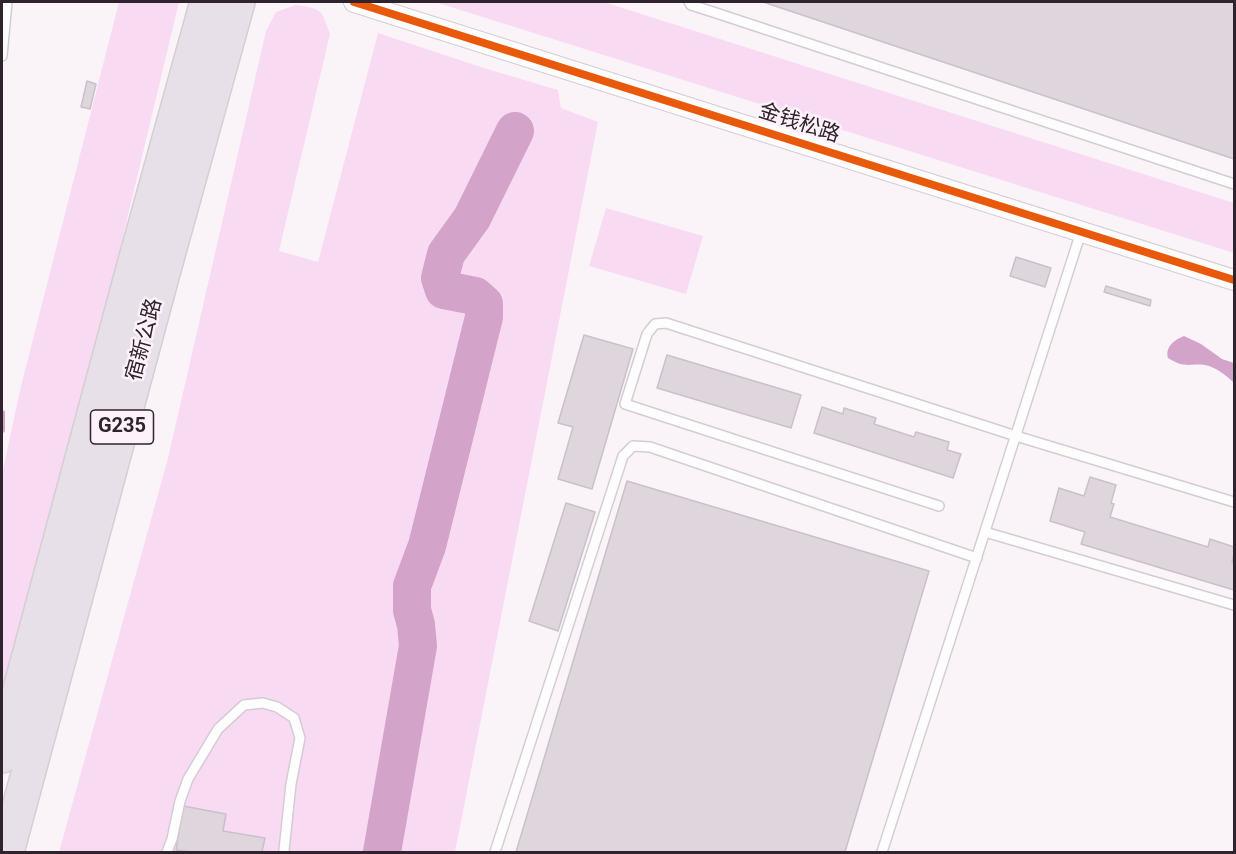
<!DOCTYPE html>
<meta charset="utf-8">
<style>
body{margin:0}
#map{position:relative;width:1236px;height:854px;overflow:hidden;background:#faf4f9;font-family:Roboto,sans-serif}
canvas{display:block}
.frame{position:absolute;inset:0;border:3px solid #2f242d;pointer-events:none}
</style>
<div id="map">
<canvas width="1236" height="854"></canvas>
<div class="frame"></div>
</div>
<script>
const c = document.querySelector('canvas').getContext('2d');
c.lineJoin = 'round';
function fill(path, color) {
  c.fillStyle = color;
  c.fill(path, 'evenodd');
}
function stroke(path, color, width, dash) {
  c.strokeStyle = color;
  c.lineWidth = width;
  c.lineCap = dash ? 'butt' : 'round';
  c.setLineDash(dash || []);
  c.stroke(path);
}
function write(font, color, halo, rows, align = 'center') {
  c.font = font + ' Roboto,"Noto Sans SC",sans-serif';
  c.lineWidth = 5;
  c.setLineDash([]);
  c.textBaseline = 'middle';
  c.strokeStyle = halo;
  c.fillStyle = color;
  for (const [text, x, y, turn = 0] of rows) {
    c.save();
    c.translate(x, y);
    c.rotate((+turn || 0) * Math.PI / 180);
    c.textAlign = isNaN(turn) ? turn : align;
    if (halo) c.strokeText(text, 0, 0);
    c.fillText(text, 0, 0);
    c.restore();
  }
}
fill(new Path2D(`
 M119,2H179L78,425L2,708V474L21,386Z
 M435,2H604L1234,203V253Z
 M296,5C323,9 321,9 330,34L279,251L318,262L378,33L484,68L558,90L561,108L598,122L455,852H59L168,458L266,31L276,12Z
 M606,208L703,236L686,294L589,266Z`), '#f9daf3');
fill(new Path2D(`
 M1184,336L1201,344L1222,359L1234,363V383C1227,376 1216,367 1205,365C1188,363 1186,369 1168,358C1165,347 1174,340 1184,336Z`), '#d3a3c9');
stroke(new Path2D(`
 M2,413V430`), '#d3a3c9', 6);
stroke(new Path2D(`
 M382,852L418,646L416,625L412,610V586L427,546L484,317V304L475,296L444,290L440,278L446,254L472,218L515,131`), '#d3a3c9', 38);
const building = new Path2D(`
 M763,2H1234V159Z
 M87,81L96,84L90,109L81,107Z
 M1016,257L1051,268L1045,287L1010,276Z
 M1106,286L1151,300L1150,306L1104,292Z
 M584,335L633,349L592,489L558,479L573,427L558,423Z
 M667,355L801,395L791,428L657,388Z
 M822,407L843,414L844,408L876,418L874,424L914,437L916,432L949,442L947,450L961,454L953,478L814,433Z
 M1090,477L1116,485L1111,503L1114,504L1110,517L1208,547L1210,539L1234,547V554L1232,562L1234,563V590L1081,544L1085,532L1050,521L1059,488L1084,496Z
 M627,481L929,571L845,852H516Z
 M566,503L595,512L558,631L529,621Z
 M183,806L226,814L223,831L265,838L262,852H193L176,850Z`);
fill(building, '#dfd6dd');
stroke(building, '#cac1c8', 1.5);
const service = new Path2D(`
 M689,2L691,5L713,12L1234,184
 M2,56L7,2
 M939,506L625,404L647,334L655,324L666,323L1016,436L1234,502
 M985,532L1234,605
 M167,852L172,839L180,801L188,779L218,729L244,705L263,703L277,707L294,718L300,738L291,784L284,850
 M495,852L623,456L633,446L650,447L977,558
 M882,852L1081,232`);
const minor = new Path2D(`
 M354,2L1234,280`);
const trunk = new Path2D(`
 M2,756L134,265L207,2
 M7,852L163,273L238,2`);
stroke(service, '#d5ccd3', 12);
stroke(minor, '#d5ccd3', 22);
stroke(trunk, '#d4cfd3', 36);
stroke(service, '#fefdfe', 9);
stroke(minor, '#fefdfe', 20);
stroke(trunk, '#e8e0e8', 33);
stroke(new Path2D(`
 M354,2L1234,280`), '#e8590c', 8);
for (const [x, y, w] of [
 [122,427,63]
]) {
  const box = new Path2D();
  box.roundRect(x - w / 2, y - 17, w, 34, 4.5);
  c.fillStyle = '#fdf1fa';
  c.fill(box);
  stroke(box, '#2f242d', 1.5);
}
write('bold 20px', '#2f242d', null, [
 ["G235",122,427]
]);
write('21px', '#2f242d', '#fdf1fa', [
 ["金钱松路",799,124,18],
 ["宿新公路",145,340,-75]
]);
</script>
